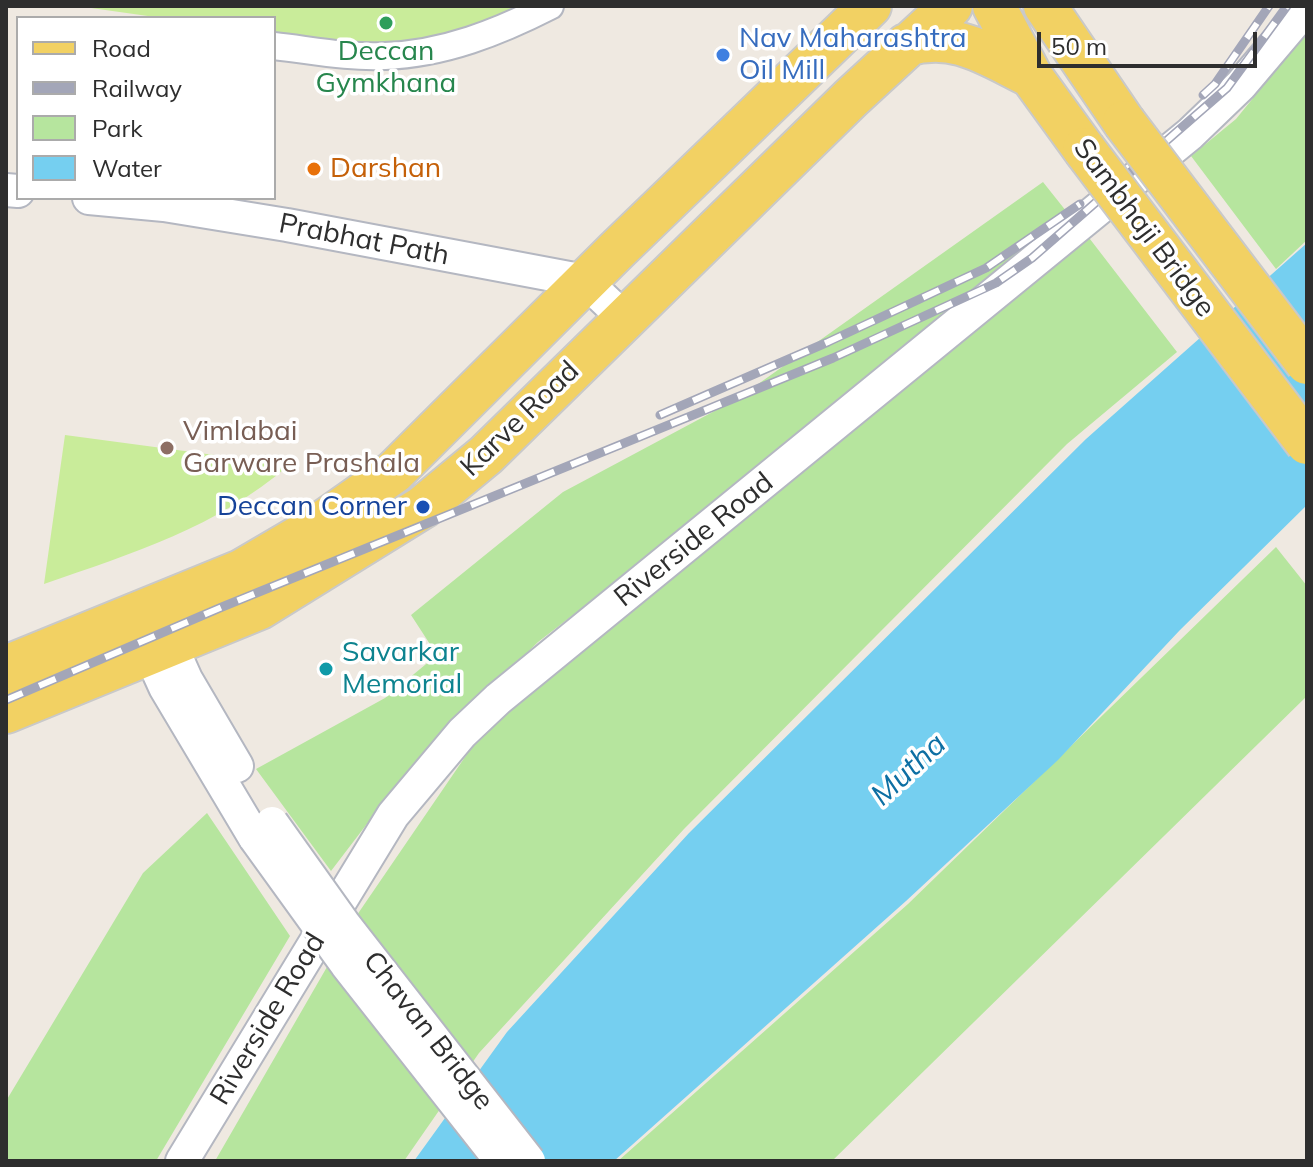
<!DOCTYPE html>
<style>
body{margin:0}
#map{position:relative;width:1313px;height:1167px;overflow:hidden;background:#efe9e1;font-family:Mulish,sans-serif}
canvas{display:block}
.frame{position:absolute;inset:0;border:8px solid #2e2e2e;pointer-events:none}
.legend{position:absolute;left:16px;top:16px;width:260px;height:184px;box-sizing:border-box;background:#fff;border:2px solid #ababab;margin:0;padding:10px 14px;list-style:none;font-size:24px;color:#2e2e2e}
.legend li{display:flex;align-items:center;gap:16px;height:40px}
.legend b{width:40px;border:2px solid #ababab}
.scale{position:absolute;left:1037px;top:32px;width:220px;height:36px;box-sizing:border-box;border:4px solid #2e2e2e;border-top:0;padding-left:10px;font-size:24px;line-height:28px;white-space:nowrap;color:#2e2e2e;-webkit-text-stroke:6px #fff;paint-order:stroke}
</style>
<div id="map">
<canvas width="1313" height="1167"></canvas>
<div class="frame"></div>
<ul class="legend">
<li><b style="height:10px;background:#f2d163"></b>Road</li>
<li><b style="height:10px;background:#a3a6b8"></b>Railway</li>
<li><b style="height:22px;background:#b6e59e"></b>Park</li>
<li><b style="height:22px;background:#75cff0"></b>Water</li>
</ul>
<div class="scale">50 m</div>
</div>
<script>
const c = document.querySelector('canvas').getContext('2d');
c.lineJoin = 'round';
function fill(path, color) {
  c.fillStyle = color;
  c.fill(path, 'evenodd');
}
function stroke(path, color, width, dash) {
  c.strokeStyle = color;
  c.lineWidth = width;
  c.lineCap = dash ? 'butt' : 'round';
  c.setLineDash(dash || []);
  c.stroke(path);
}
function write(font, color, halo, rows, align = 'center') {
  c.font = font + ' Mulish,sans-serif';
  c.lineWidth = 7;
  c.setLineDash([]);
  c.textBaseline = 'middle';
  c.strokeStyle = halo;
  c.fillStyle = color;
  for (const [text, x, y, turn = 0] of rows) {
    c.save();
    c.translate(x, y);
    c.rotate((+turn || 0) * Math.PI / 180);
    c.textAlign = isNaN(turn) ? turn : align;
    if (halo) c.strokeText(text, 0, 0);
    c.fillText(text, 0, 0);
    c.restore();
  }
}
fill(new Path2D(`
 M1307,32V240L1276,269L1191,156L1236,119Z
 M1043,182L1078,226L538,642L405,774L331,871L256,769L385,698L437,655L411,615L563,492L737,399Z
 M1083,230L1177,352L1067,444L684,829L479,1053L404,1161H215L357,915L478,738L734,518Z
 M1276,547L1307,586V696L832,1161H618L908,904Z
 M207,813L290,936L156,1161H6V1101L143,873Z`), '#b6e59e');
fill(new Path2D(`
 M77,6H536L518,15L385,49L274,34V18H162Z
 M65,435L289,465C216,528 133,553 44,584Z`), '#c9ec9a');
fill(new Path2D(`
 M1307,243V505L1180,630L1058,760L906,901L614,1161H414L507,1032L689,833L1086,439Z`), '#75cff0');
const minor = new Path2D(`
 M274,46C310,50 349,58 385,56C444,54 499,32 550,6`);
const tertiary = new Path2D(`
 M6,190L18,191
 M89,198L164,205L287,225L585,281L624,318
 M161,623L186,679L237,766
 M140,632L165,687L255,838
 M182,1161L393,815L462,733L498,699L1190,134L1241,85L1307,7`);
const primary = new Path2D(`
 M994,6L1031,76L1084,149
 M1045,6L1124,122
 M906,45C956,31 986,54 1031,76
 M6,667L241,571L316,527L394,472L616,251L870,6
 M6,712L260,608L423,507L486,455L851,98L951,6`);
stroke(minor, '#b4b7c1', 30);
stroke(tertiary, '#b4b7c1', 36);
stroke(primary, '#c9c9c9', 46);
stroke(minor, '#fff', 26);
stroke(tertiary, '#fff', 32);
stroke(primary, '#f2d163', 42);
const rail = new Path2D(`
 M1203,95L1215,84L1269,6
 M660,415L828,342L986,268L1080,204
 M6,700L222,607L833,358L996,283L1032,258L1227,88L1287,6`);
stroke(rail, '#a3a6b8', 9);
stroke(rail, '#fff', 6, [18]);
const tertiaryBridge = new Path2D(`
 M272,823L344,924L529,1161
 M255,838L346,964L501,1161`);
const primaryBridge = new Path2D(`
 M1124,122L1307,363
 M1084,149L1307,443`);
stroke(tertiaryBridge, '#b4b7c1', 36, []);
stroke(primaryBridge, '#c9c9c9', 46, []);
stroke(tertiaryBridge, '#fff', 32);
stroke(primaryBridge, '#f2d163', 42);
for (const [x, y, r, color] of [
 [386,23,8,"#2e9e5b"],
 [723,55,8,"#3f7fe0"],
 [314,169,8,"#e8710a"],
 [167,448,8,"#8d6e63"],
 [423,507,8,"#1a4fb4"],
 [326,669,8,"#0f9aa8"]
]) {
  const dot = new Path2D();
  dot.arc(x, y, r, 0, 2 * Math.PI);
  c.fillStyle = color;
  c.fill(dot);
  stroke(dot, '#fff', 3);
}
write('28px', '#366cbe', '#fff', [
 ["Nav Maharashtra",739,39],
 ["Oil Mill",739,71]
], 'left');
write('28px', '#27864d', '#fff', [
 ["Deccan",386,52],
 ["Gymkhana",386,84]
]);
write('28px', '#c56008', '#fff', [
 ["Darshan",330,169]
], 'left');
write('28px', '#2e2e2e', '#fff', [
 ["Sambhaji Bridge",1144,228,53],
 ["Prabhat Path",364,240,11],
 ["Karve Road",520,419,-44],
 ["Riverside Road",694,540,-39],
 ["Riverside Road",268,1019,-59],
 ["Chavan Bridge",428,1031,52]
]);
write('28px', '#785e54', '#fff', [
 ["Vimlabai",183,432],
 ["Garware Prashala",183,464]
], 'left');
write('28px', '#164399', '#fff', [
 ["Deccan Corner",407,507]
], 'right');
write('28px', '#0d838f', '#fff', [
 ["Savarkar",342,653],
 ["Memorial",342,685]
], 'left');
write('italic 30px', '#0d6fa3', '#fff', [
 ["Mutha",909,770,-43]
]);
</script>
